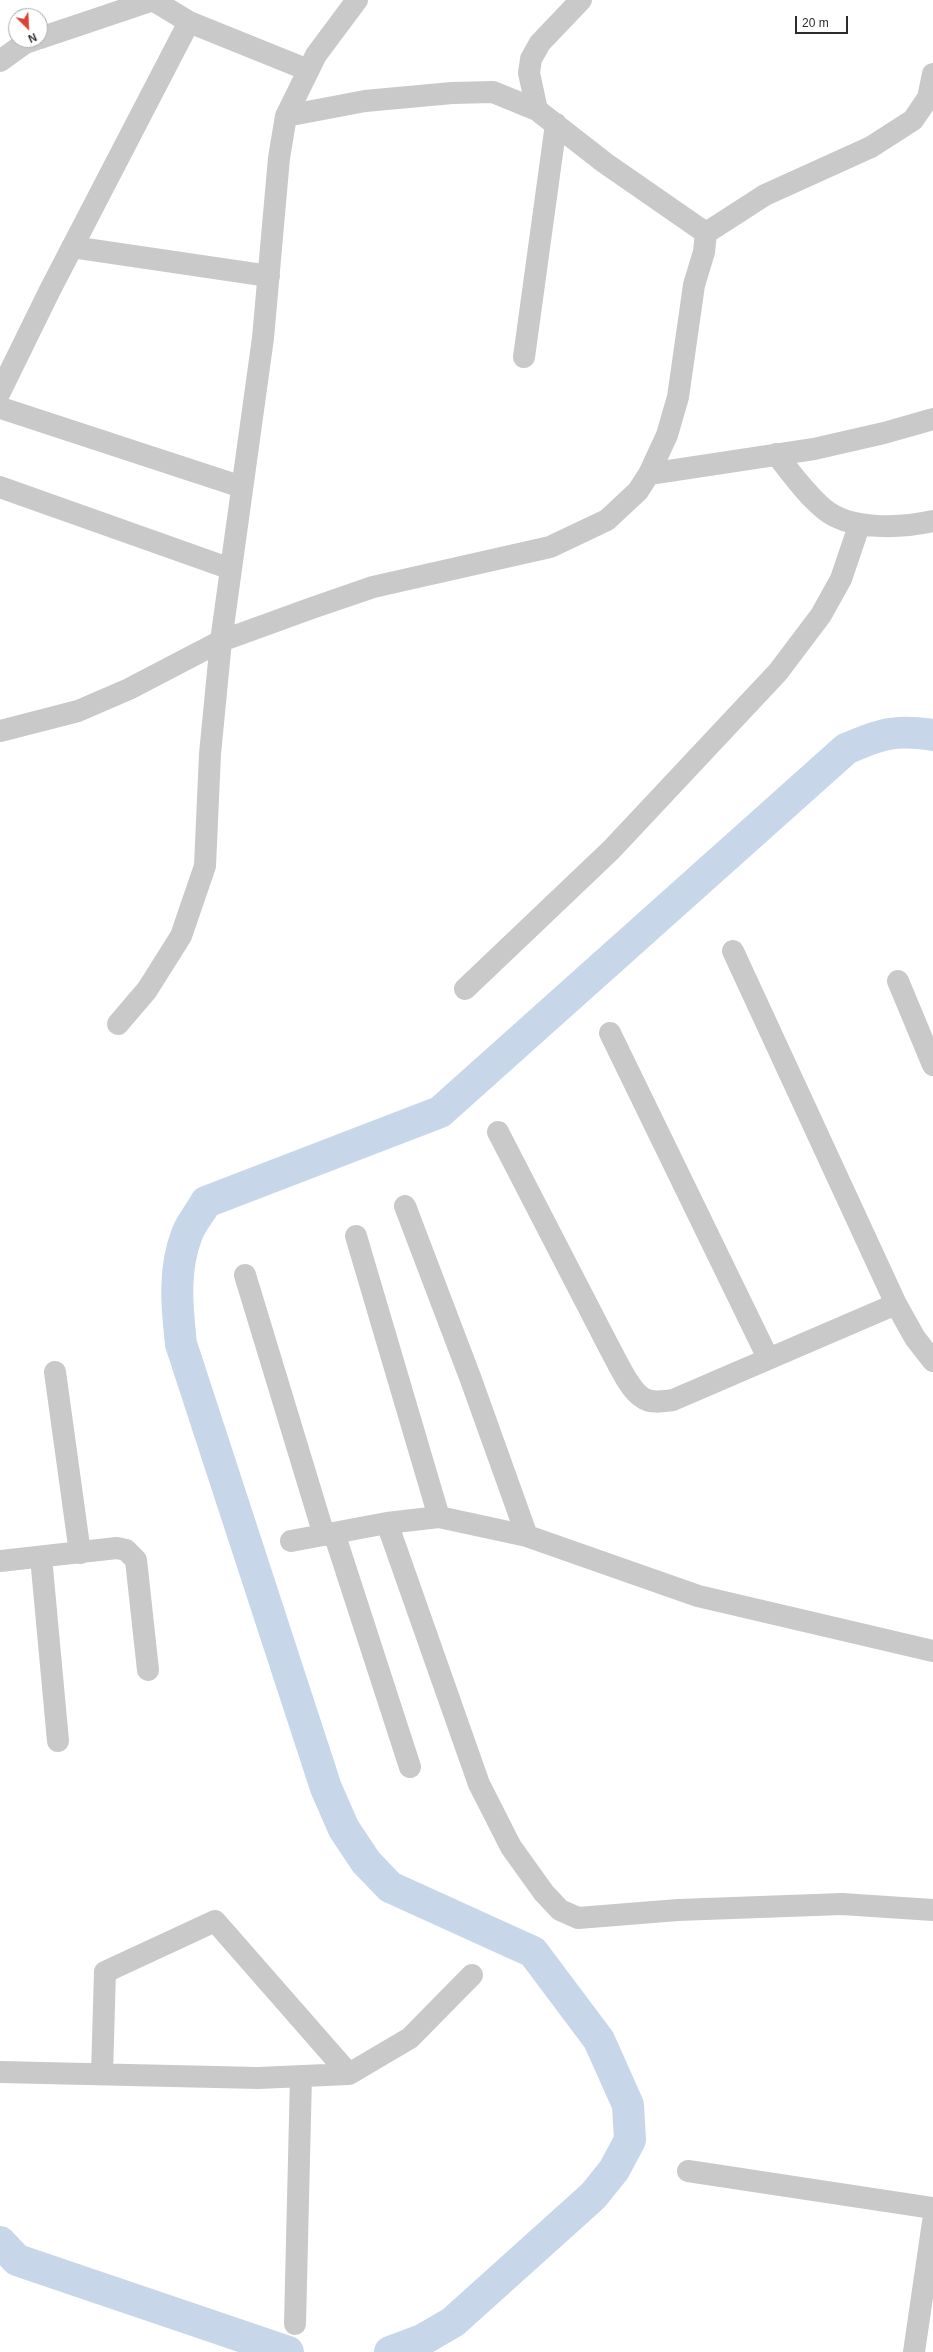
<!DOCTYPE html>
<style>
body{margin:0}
#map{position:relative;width:933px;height:2352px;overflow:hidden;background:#fff;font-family:Helvetica,sans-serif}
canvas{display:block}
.north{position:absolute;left:8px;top:8px;width:40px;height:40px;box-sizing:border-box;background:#fff;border:1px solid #ababab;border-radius:50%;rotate:156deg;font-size:11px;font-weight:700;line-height:16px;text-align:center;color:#2c2c2c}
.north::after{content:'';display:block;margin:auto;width:14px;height:18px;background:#db4236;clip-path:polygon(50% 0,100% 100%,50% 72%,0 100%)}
.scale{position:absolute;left:795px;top:16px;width:53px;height:18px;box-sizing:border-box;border:2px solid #2c2c2c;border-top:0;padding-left:5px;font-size:12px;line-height:14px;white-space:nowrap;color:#2c2c2c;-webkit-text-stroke:3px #fff;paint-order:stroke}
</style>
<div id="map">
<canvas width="933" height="2352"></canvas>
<div class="north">N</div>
<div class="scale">20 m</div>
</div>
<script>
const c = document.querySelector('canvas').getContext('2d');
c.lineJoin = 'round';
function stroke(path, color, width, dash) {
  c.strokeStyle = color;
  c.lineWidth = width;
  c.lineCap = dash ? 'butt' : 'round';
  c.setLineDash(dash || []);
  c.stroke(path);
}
stroke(new Path2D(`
 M0,2242L17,2260L288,2352
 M390,2352L422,2340L453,2322L593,2196L614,2170L630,2140L628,2105L599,2040L533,1952L390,1887L366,1862L344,1829L326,1788L181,1344C177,1307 173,1270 187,1234C191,1223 200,1213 206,1202L440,1112L846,749C880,734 895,729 933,735`), '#c7d7e9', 32);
stroke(new Path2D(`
 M153,0L189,22
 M581,0L540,43L531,59L529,73L537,110L605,163L706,233
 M40,38L153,0
 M0,61L25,43L34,40
 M286,116L316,55L357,0
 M72,247L269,276
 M524,357L556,124
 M0,392L50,290L189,22L308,70
 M1,408L242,487
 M776,454C791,473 806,494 824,509C850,531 902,528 933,521
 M649,474L814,449L884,433L933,419
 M0,487L231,569
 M0,731L78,711L129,689L221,641L312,608L373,587L550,547L607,520L638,491L649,474L667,435L678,397L694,285L704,252L706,233L765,195L871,147L913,120L928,98L933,74
 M733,951L896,1304L915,1338L933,1361
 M898,981L933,1065
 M465,989L611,850L778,672L821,615L841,579L859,526
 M118,1024L147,990L181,936L205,866L210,754L221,641L263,338L279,158L286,116L365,101L452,93L493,92L537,110
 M610,1033L768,1358
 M498,1132L609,1347C617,1361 629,1390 643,1398C652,1404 664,1401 673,1400L896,1304
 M405,1206L470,1377L527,1536
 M356,1236L439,1517
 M245,1275L324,1535
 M55,1372L80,1553
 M387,1523L479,1784L511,1847L544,1893L560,1910L578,1918L678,1910L842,1904L933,1910
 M334,1533L410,1767
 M291,1541L387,1523L439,1517L527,1536L698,1596L933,1651
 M41,1557L58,1741
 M0,1561L117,1548L126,1550L136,1560L148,1670
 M0,2072L258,2078L349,2074L410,2038L472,1975
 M102,2074L105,1972L215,1921L349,2074
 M688,2171L933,2208
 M295,2324L301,2076
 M914,2352L933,2222`), '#c9c9c9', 22);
</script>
